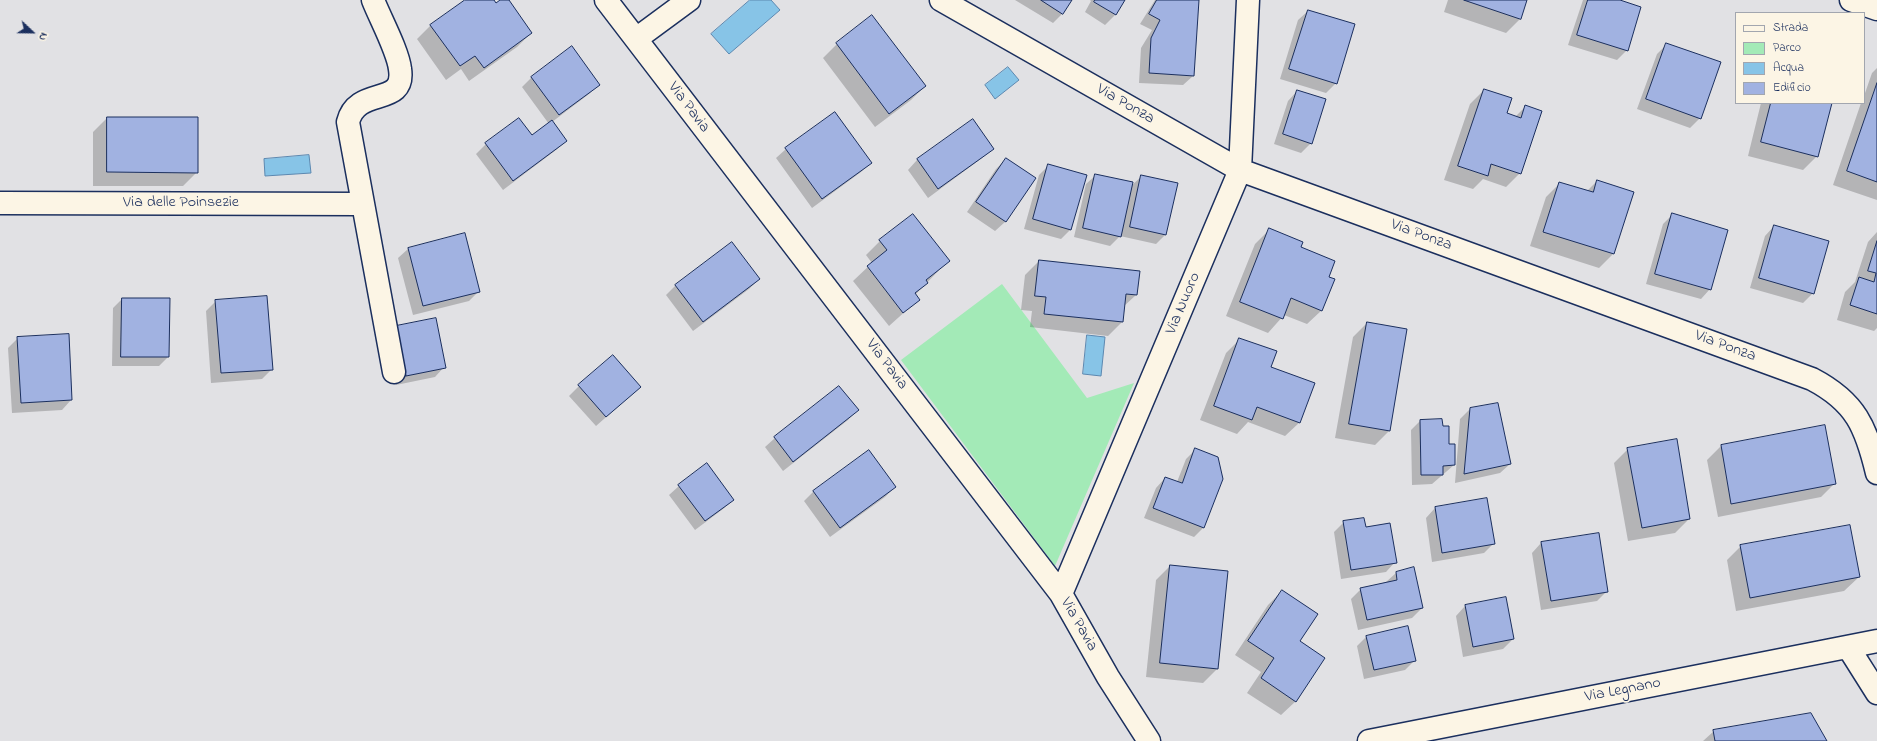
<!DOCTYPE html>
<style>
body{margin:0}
#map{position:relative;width:1877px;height:741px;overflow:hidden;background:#e1e1e4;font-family:"Indie Flower",sans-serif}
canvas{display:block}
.legend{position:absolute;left:1735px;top:12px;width:130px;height:92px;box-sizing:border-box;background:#fcf5e5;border:1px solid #a2a6af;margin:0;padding:5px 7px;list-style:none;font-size:12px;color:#1b2f5e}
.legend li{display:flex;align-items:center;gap:8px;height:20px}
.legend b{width:20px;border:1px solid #a2a6af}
.north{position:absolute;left:12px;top:12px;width:40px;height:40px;-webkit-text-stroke:3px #fcf5e5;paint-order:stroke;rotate:112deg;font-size:11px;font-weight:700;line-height:16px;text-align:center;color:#1b2f5e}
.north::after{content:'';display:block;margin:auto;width:14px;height:18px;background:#1b2f5e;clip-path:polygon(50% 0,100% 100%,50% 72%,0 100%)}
</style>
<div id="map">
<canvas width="1877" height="741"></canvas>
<ul class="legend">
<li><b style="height:5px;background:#fcf5e5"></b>Strada</li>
<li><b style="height:11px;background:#a3eab7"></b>Parco</li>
<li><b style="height:11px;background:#87c4e7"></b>Acqua</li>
<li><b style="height:11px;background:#a1b2e1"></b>Edificio</li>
</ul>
<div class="north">N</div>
</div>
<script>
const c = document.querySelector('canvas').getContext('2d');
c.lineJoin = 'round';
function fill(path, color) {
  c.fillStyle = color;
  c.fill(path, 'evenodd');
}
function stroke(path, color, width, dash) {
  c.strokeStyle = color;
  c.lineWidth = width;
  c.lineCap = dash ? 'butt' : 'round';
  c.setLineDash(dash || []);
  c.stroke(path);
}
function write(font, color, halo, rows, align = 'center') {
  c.font = font + ' "Indie Flower",sans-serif';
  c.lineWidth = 3.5;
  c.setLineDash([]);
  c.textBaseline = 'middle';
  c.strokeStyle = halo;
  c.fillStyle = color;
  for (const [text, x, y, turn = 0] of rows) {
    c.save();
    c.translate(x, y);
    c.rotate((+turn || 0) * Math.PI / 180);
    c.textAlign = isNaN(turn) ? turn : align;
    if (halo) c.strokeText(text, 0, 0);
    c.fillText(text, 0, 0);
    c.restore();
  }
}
fill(new Path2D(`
 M1002,284L1087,398L1134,383L1055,566L901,360Z`), '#a3eab7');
const water = new Path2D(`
 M750,0H771L780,10L729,54L711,34Z
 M1008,67L1019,80L995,99L985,85Z
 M309,155L311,173L265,176L264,159Z
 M1087,335L1105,337L1101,376L1083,374Z`);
fill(water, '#87c4e7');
stroke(water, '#5c88b0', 1);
fill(new Path2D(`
 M467,0H493L496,4L501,0H507L531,33L517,47L469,81L461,69L446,80L417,39L431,25Z
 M1015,0H1070L1063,13L1053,23Z
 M1090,0H1124L1115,15L1105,25L1085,12L1091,1Z
 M1155,0H1187L1193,76L1183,85L1139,83L1141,48L1152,30L1140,24Z
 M1448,0H1526L1520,19L1506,33L1444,12Z
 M1583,0H1616L1627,50L1617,60L1568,45Z
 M1308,11L1336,83L1326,93L1280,79L1298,20Z
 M837,44L925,86L911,100L875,127L823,58Z
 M1667,44L1700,118L1690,128L1637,109L1657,54Z
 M1877,68V200L1833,185L1861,103H1864V96L1872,73Z
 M532,77L598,85L589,94L552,122L566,141L556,150L503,190L476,154L486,144L532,136L549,124L522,87Z
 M1484,90L1506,114L1515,117L1526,106L1520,173L1506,187L1483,179L1473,189L1444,180L1470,104Z
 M1297,91L1311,143L1301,153L1274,144L1288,101Z
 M1761,103H1831L1817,156L1803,170L1748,156Z
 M107,118L197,172L183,186H93V132Z
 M972,121L992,149L982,158L928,198L908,170L917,160Z
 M786,149L870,163L861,172L812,208L776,158Z
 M1006,159L1034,178L1005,222L995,231L967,212L996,169Z
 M1049,165L1071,229L1061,239L1024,229L1039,175Z
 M1096,175L1131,186L1142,176L1165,235L1156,244L1120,236L1110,246L1074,237L1086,184Z
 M1597,181L1613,254L1599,268L1530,246L1546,197L1560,183L1587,191Z
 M1673,214L1710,289L1701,299L1646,284L1663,224Z
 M1774,226L1813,293L1803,303L1750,288L1765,236Z
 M1270,229L1300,248L1328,277L1322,310L1307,324L1284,315L1268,333L1226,316L1255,244Z
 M1877,232V328L1874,331L1837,320L1845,292L1855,282L1868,242Z
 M464,234L479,291L469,301L413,315L398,258L408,249Z
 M880,241L948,261L915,295L918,300L889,326L853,281L872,263L866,255Z
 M1039,261L1136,295L1123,307L1122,322L1108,336L1030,327L1032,311L1021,310L1025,275Z
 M759,279L749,289L693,331L666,295L676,285Z
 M122,299L168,357L159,366H112L113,308Z
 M216,301L272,369L262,379L211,383L206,311Z
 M1367,323L1406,330L1389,431L1375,445L1335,438L1353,337Z
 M387,337L444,367L435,377L396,385Z
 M18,338L71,400L62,410L12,413L8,348Z
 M1240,339L1270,368L1300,422L1285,436L1248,422L1237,434L1200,420L1226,353Z
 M579,386L630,396L596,426L569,396Z
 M1470,409L1510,464L1500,473L1455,483L1460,419Z
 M857,410L848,420L783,471L765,447L775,438Z
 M1420,421L1448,445L1454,465L1432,484L1412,485L1411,430Z
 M1824,426L1835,483L1821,497L1718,517L1707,460L1721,446Z
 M1196,449L1204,527L1194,537L1144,518L1156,488L1165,478L1177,482L1186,459Z
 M1628,449L1689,519L1675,533L1628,541L1614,463Z
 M869,451L895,487L885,497L830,537L804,501L813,492Z
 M679,486L733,500L723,509L695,530L669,495Z
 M1435,508L1494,543L1484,553L1432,562L1426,518Z
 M1344,522L1365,528L1395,562L1386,572L1341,579L1334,532Z
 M1541,543L1607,591L1597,601L1541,610L1532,553Z
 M1741,546L1859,577L1844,591L1736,611L1727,560Z
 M1170,566L1217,669L1203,683L1146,677L1156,580Z
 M1413,569L1422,608L1412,618L1358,630L1351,599L1361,589L1386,582L1396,573Z
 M1282,591L1296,701L1281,715L1247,693L1261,672L1235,655L1268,605Z
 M1465,606L1513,639L1503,649L1463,657L1456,616Z
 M1366,637L1415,660L1405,670L1364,679L1357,646Z
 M1714,731L1826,741H1703Z`), '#0003');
const building = new Path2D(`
 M465,0H494L496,3L500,0H509L532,33L484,68L475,56L460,66L430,25Z
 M1041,0H1072L1063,14Z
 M1095,0H1125L1116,15L1094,2Z
 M1157,0H1199L1194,76L1149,73L1151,38L1160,20L1149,14Z
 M1464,0H1527L1521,19Z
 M1588,0H1620L1641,7L1628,51L1577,35Z
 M1308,10L1355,24L1337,84L1289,69Z
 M872,15L926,86L889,114L836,43Z
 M1666,43L1721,62L1701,119L1646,99Z
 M572,46L600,85L559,115L531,77Z
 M1877,83V182L1847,171Z
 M1484,89L1512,98L1507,113L1521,118L1525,105L1542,111L1521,174L1491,164L1488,176L1458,166Z
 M1297,90L1326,99L1312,144L1283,134Z
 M1771,103H1832L1818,157L1761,142Z
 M835,112L872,163L822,199L785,148Z
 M107,117H198V173L107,172Z
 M519,118L532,135L552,120L567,141L513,181L485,143Z
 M973,119L994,149L938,189L917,159Z
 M1006,158L1036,178L1006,222L976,202Z
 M1048,164L1087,175L1071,230L1033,219Z
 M1095,174L1133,182L1121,237L1083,228Z
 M1141,175L1178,183L1166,235L1130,227Z
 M1597,180L1634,192L1614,254L1543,232L1559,182L1593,192Z
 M1672,213L1728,230L1711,290L1655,274Z
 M913,214L950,261L926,280L928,283L915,293L920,300L903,313L867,266L887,250L879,240Z
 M1774,225L1829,241L1814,294L1759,278Z
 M1269,228L1303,242L1301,247L1335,261L1329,277L1335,279L1322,311L1291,298L1283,319L1240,302Z
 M465,233L480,292L423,306L408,248Z
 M1877,241V314L1850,305L1859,277L1874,282L1876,273L1868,271Z
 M732,242L760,279L703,322L675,285Z
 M1039,260L1140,271L1137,295L1126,294L1123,322L1044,314L1046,297L1035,296Z
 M267,296L273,370L221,373L215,300Z
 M122,298H170L169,357H121Z
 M436,318L446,368L406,376L396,326Z
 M1367,322L1407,329L1390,431L1349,424Z
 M69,334L72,400L21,403L17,337Z
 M1239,338L1277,351L1271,367L1315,383L1300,423L1257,407L1252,420L1214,406Z
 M613,355L641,387L606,417L578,385Z
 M839,386L859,410L793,462L774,437Z
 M1498,403L1511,464L1464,474L1470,408Z
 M1442,419L1443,426H1449V444H1455V465L1443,466V475H1421L1420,420Z
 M1825,425L1836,484L1731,504L1721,445Z
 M1677,439L1690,519L1642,528L1627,448Z
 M1195,448L1218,457L1223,479L1204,528L1153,508L1165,477L1182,483Z
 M869,450L896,487L840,528L813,491Z
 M707,463L734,500L705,521L678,485Z
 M1487,498L1495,544L1442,553L1435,507Z
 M1364,518L1366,527L1390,523L1397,563L1351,570L1343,521Z
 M1850,525L1860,577L1750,598L1740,545Z
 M1599,533L1608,592L1551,601L1541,542Z
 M1170,565L1228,571L1218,669L1160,663Z
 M1414,567L1423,608L1367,620L1360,588L1397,580L1396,572Z
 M1282,590L1318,614L1300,641L1325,658L1296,702L1261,678L1274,658L1248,641Z
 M1506,597L1514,639L1473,647L1465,605Z
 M1408,626L1416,661L1374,670L1366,636Z
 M1811,713L1827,741H1715L1713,730Z`);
fill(building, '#a1b2e1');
stroke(building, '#1b2f5e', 1);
const street = new Path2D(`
 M373,0C380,18 398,51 400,69C406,108 357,85 348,122L394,372
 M606,0L1061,594L1108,677L1149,741
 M941,0L1240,170L1812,379C1856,402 1866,427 1877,473
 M1851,0L1877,9
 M636,39L689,0
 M0,203L362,204
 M1061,594L1240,170L1248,0
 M1848,647L1877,693
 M1369,741L1877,641`);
stroke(street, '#1b2f5e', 25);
stroke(street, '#fcf5e5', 22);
write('16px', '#1b2f5e', '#fcf5e5', [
 ["Via Ponza",1125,105,30],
 ["Via Pavia",688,108,53],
 ["Via delle Poinsezie",181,203],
 ["Via Ponza",1421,236,20],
 ["Via Nuoro",1184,304,-67],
 ["Via Ponza",1725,347,20],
 ["Via Pavia",886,365,53],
 ["Via Pavia",1078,625,60],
 ["Via Legnano",1623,691,-11]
]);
</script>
